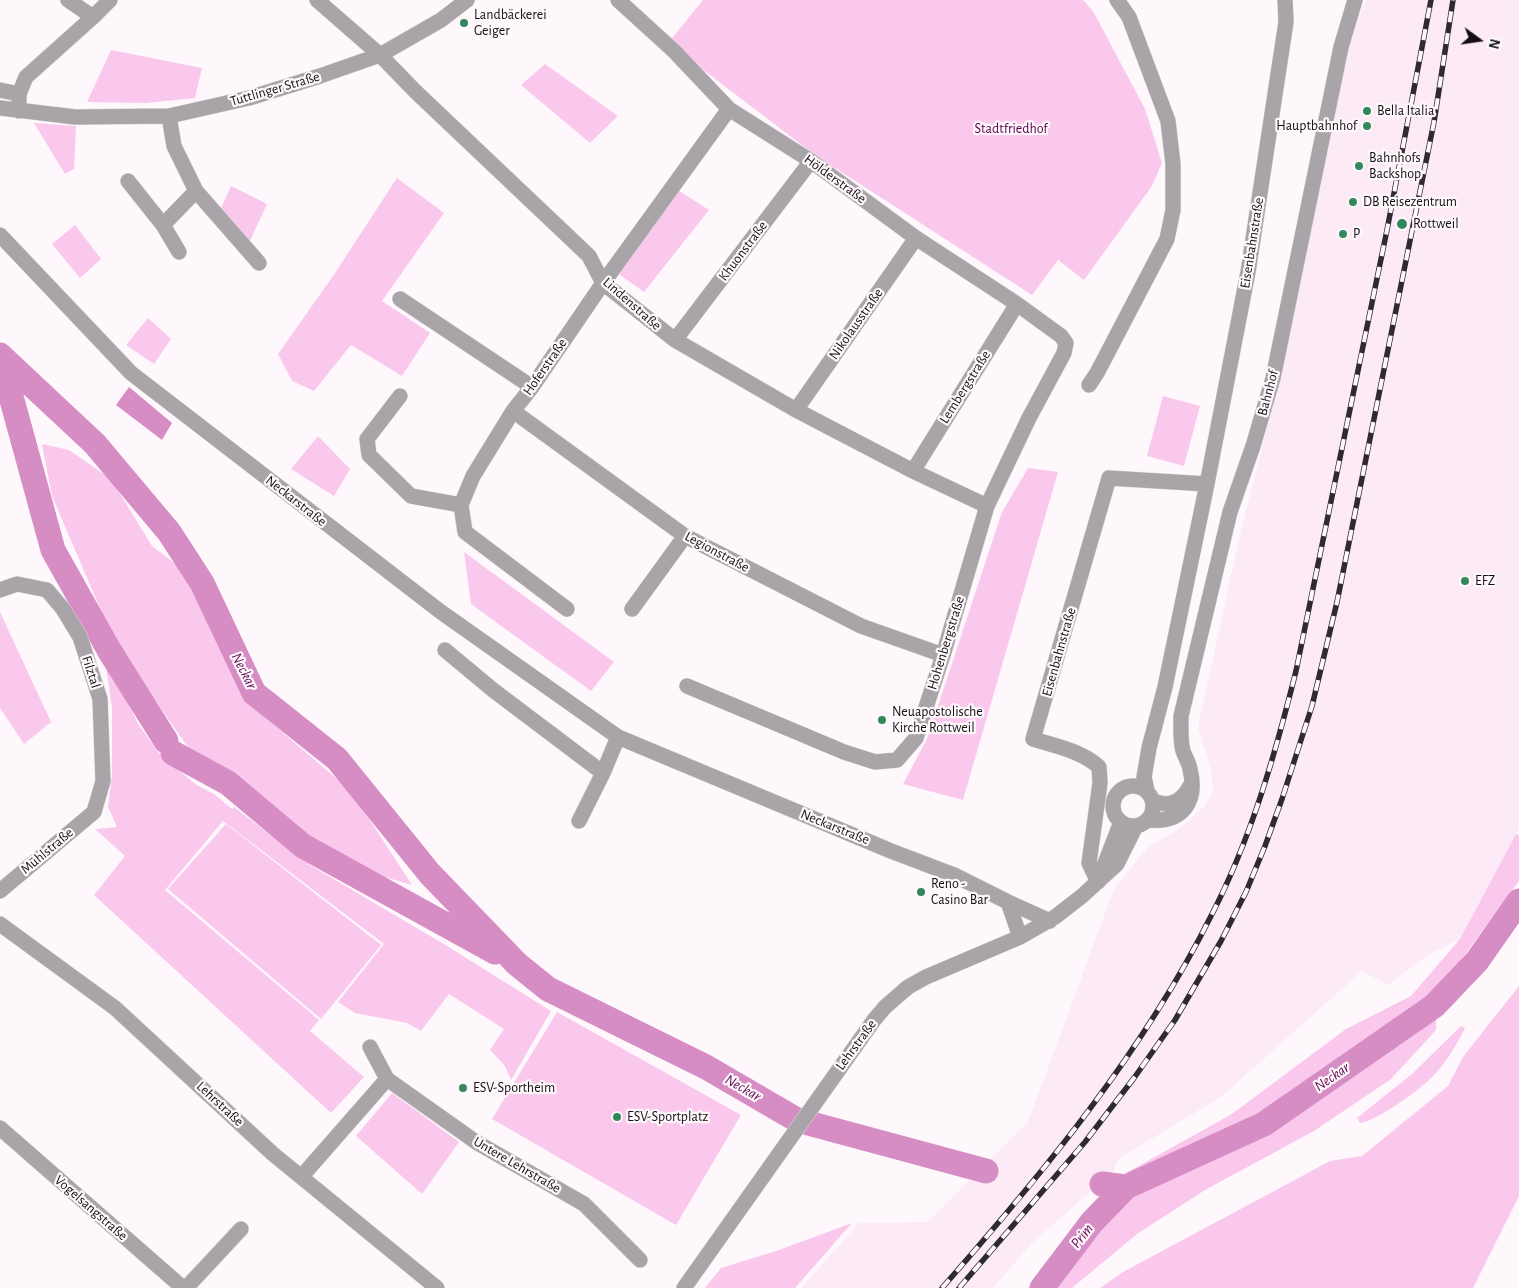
<!DOCTYPE html>
<meta charset="utf-8">
<style>
body{margin:0}
#map{position:relative;width:1519px;height:1288px;overflow:hidden;background:#fef8fc;font-family:"Alegreya Sans",sans-serif}
canvas{display:block}
.north{position:absolute;left:1454px;top:15px;width:50px;height:50px;-webkit-text-stroke:4px #fef8fc;paint-order:stroke;rotate:104deg;font-size:14px;font-weight:700;line-height:20px;text-align:center;color:#141013}
.north::after{content:'';display:block;margin:auto;width:18px;height:22px;background:#141013;clip-path:polygon(50% 0,100% 100%,50% 72%,0 100%)}
</style>
<div id="map">
<canvas width="1519" height="1288"></canvas>
<div class="north">N</div>
</div>
<script>
const c = document.querySelector('canvas').getContext('2d');
c.lineJoin = 'round';
function fill(path, color) {
  c.fillStyle = color;
  c.fill(path, 'evenodd');
}
function stroke(path, color, width, dash) {
  c.strokeStyle = color;
  c.lineWidth = width;
  c.lineCap = dash ? 'butt' : 'round';
  c.setLineDash(dash || []);
  c.stroke(path);
}
function write(font, color, halo, rows, align = 'center') {
  c.font = font + ' "Alegreya Sans",sans-serif';
  c.lineWidth = 4.5;
  c.setLineDash([]);
  c.textBaseline = 'middle';
  c.strokeStyle = halo;
  c.fillStyle = color;
  for (const [text, x, y, turn = 0] of rows) {
    c.save();
    c.translate(x, y);
    c.rotate((+turn || 0) * Math.PI / 180);
    c.textAlign = isNaN(turn) ? turn : align;
    if (halo) c.strokeText(text, 0, 0);
    c.fillText(text, 0, 0);
    c.restore();
  }
}
fill(new Path2D(`
 M1366,0H1519V828L1516,834L1460,939L1430,954L1388,985L1362,971L1221,1097L1118,1159L1114,1171L1031,1244L993,1288H801L859,1223L928,1222L1028,1122L1114,889L1148,847L1178,830L1205,806L1213,792L1211,769L1198,727L1241,530L1277,390L1343,69L1353,27Z`), '#fceaf6');
fill(new Path2D(`
 M703,0H1083L1093,11L1145,109L1162,163L1152,186L1084,280L1058,260L1032,295L815,155L668,43Z
 M111,50L202,68L195,98L146,103L87,102Z
 M545,64L618,116L590,143L521,85Z
 M34,123L76,126L74,169L65,174Z
 M397,178L444,213L382,301L430,333L402,376L351,345L314,391L292,381L278,354L333,276Z
 M231,186L267,204L249,243L221,208Z
 M673,187L709,210L644,292L620,275L617,267Z
 M75,225L101,259L80,278L52,244Z
 M148,318L171,339L154,364L126,345Z
 M1163,396L1200,406L1184,466L1147,456Z
 M318,436L350,469L334,496L291,469Z
 M42,444L69,450L111,479L152,546L190,575L254,708L351,791L412,885L368,872L319,847L277,812L192,753L114,641L52,496Z
 M1028,468L1058,472L963,800L903,784L927,739L1002,512Z
 M464,552L614,662L591,691L471,604Z
 M0,612L51,722L24,744L0,708Z
 M103,648L138,724L159,753L195,784L214,794L232,809L234,807L310,865L447,946L551,1011L511,1080L505,1066L490,1050L504,1029L449,994L421,1031L407,1023L355,1013L338,1002L384,944L223,821L165,890L319,1020L310,1031L364,1077L331,1113L94,895L125,856L95,829L117,827L108,807L112,775V707Z
 M226,824L381,945L321,1019L168,889Z
 M1516,834L1519,835V881L1436,994V1030L1391,1079L1314,1131L1205,1190L1137,1234L1072,1288H1028L1104,1209L1126,1173L1232,1114L1346,1029L1411,996L1460,939Z
 M1519,986V1196L1473,1288H1100L1123,1272L1330,1161L1362,1156L1448,1086L1463,1057Z
 M557,1012L741,1115L676,1225L492,1119Z
 M1461,1026L1465,1028C1457,1044 1447,1061 1435,1074C1423,1088 1377,1121 1360,1123L1357,1118L1412,1074Z
 M392,1093L459,1142L422,1194L356,1136Z
 M852,1223L795,1288H705L721,1268L776,1251Z`), '#fac8ec');
fill(new Path2D(`
 M129,387L172,423L162,440L116,405Z`), '#d68dc3');
stroke(new Path2D(`
 M0,355L95,444L169,532L202,583L254,693L337,759L430,874L517,964L548,989L706,1067L797,1120L986,1171
 M0,356L53,550L109,650L166,741
 M173,753L228,783L303,846L495,952
 M1102,1184L1126,1187L1264,1124L1434,1006L1477,961L1519,901
 M1042,1288L1092,1222L1126,1187`), '#d68dc3', 25);
const minor = new Path2D(`
 M68,0L93,17
 M317,0L380,55L416,92L589,256L603,283L675,340L796,410L913,471L987,506
 M618,0L674,51L729,109L811,161L916,238L1017,304L1061,336L1066,343L1064,353L1029,418L987,506L944,652L916,738L897,760L875,762L844,752L687,686
 M0,90L19,94
 M0,108L75,117L169,116L249,98L320,76L380,55L441,20L467,0
 M19,111V94L26,77L93,17L110,0
 M169,116L174,146L196,191L259,263
 M128,181L163,225L179,252
 M163,225L196,191
 M0,235L131,373L441,612L618,737L891,851L954,875L1008,902L1050,921
 M400,299L532,387
 M675,340L811,161
 M1089,385L1097,373L1167,239L1173,210V164L1168,121L1129,17L1117,0
 M400,396L367,439L369,455L411,496L461,505
 M796,410L916,238
 M513,411L685,536L861,626L943,655
 M913,471L1017,304
 M0,590L17,584L47,590L63,609L80,637L100,699L103,781L94,812L0,891
 M567,609L465,532L461,505L473,476L513,411L532,387L603,283L729,109
 M632,609L685,536
 M445,650L493,690L603,773
 M1113 806a20 20 0 1 1 40 0a20 20 0 1 1-40 0Z
 M1147,791L1144,777L1149,748L1165,687L1207,484L1248,272L1286,22L1285,0
 M1153,801C1170,808 1182,801 1190,786
 M1148,820C1183,823 1198,802 1190,769C1189,763 1185,757 1183,751C1180,740 1181,728 1181,716L1230,512L1253,446L1273,378L1341,47L1355,0
 M579,821L603,773L618,737
 M1099,879L1121,822
 M1098,882L1089,863L1100,783L1099,767C1082,751 1055,746 1033,739L1109,478L1207,484
 M1008,902L1020,937
 M0,924L115,1008L273,1154L437,1288
 M370,1047L387,1079
 M0,1128L183,1288
 M302,1176L387,1079L476,1142L584,1204L640,1260
 M186,1288L241,1229
 M684,1288L874,1020L885,1007L908,987L926,977L1020,937L1055,917L1082,896L1117,864L1136,826`);
stroke(minor, '#d9d3d7', 16);
stroke(minor, '#a9a4a7', 15);
const rail = new Path2D(`
 M942,1288C1043,1173 1142,1054 1211,916C1251,839 1275,755 1296,671L1387,230L1431,0
 M959,1288L1085,1142L1134,1078L1175,1020L1221,941L1246,892L1265,846L1282,799L1312,706L1337,602L1434,122L1453,0`);
stroke(rail, '#2f2a2d', 5.5);
stroke(rail, '#fef8fc', 4, [11]);
for (const [x, y, r, color] of [
 [464,23,5,"#33885b"],
 [1367,111,5,"#33885b"],
 [1367,126,5,"#33885b"],
 [1359,166,5,"#33885b"],
 [1353,202,5,"#33885b"],
 [1402,224,6,"#33885b"],
 [1343,234,5,"#33885b"],
 [1465,581,5,"#33885b"],
 [882,720,5,"#33885b"],
 [921,892,5,"#33885b"],
 [463,1088,5,"#33885b"],
 [617,1117,5,"#33885b"]
]) {
  const dot = new Path2D();
  dot.arc(x, y, r, 0, 2 * Math.PI);
  c.fillStyle = color;
  c.fill(dot);
  stroke(dot, '#fef8fc', 2);
}
write('14px', '#141013', '#fef8fc', [
 ["Landbäckerei",474,15],
 ["Geiger",474,31],
 ["Bella Italia",1377,111],
 ["Hauptbahnhof",1357,126,"right"],
 ["Bahnhofs",1369,158],
 ["Backshop",1369,174],
 ["DB Reisezentrum",1363,202],
 ["Rottweil",1413,224],
 ["P",1353,234],
 ["EFZ",1475,581],
 ["Neuapostolische",892,712],
 ["Kirche Rottweil",892,728],
 ["Reno -",931,884],
 ["Casino Bar",931,900],
 ["ESV-Sportheim",473,1088],
 ["ESV-Sportplatz",627,1117]
], 'left');
write('14px', '#141013', '#fef8fc', [
 ["Tuttlinger Straße",275,89,-16],
 ["Hölderstraße",835,179,36],
 ["Eisenbahnstraße",1252,243,-81],
 ["Khuonstraße",743,251,-53],
 ["Lindenstraße",632,304,41],
 ["Nikolausstraße",856,324,-55],
 ["Hoferstraße",545,367,-55],
 ["Lembergstraße",965,387,-58],
 ["Bahnhof",1268,393,-75],
 ["Neckarstraße",296,501,38],
 ["Legionstraße",717,552,28],
 ["Hohenbergstraße",946,643,-73],
 ["Eisenbahnstraße",1059,652,-74],
 ["Filztal",91,672,72],
 ["Neckarstraße",835,827,22],
 ["Mühlstraße",47,851,-40],
 ["Lehrstraße",856,1045,-54],
 ["Lehrstraße",220,1104,43],
 ["Untere Lehrstraße",517,1165,30],
 ["Vogelsangstraße",91,1208,41]
]);
write('14px', '#59004b', '#fef8fc', [
 ["Stadtfriedhof",1011,129]
]);
write('italic 15px', '#630b54', '#fef8fc', [
 ["Neckar",244,671,63],
 ["Neckar",1332,1077,-35],
 ["Neckar",743,1088,30],
 ["Prim",1082,1236,-52]
]);
</script>
